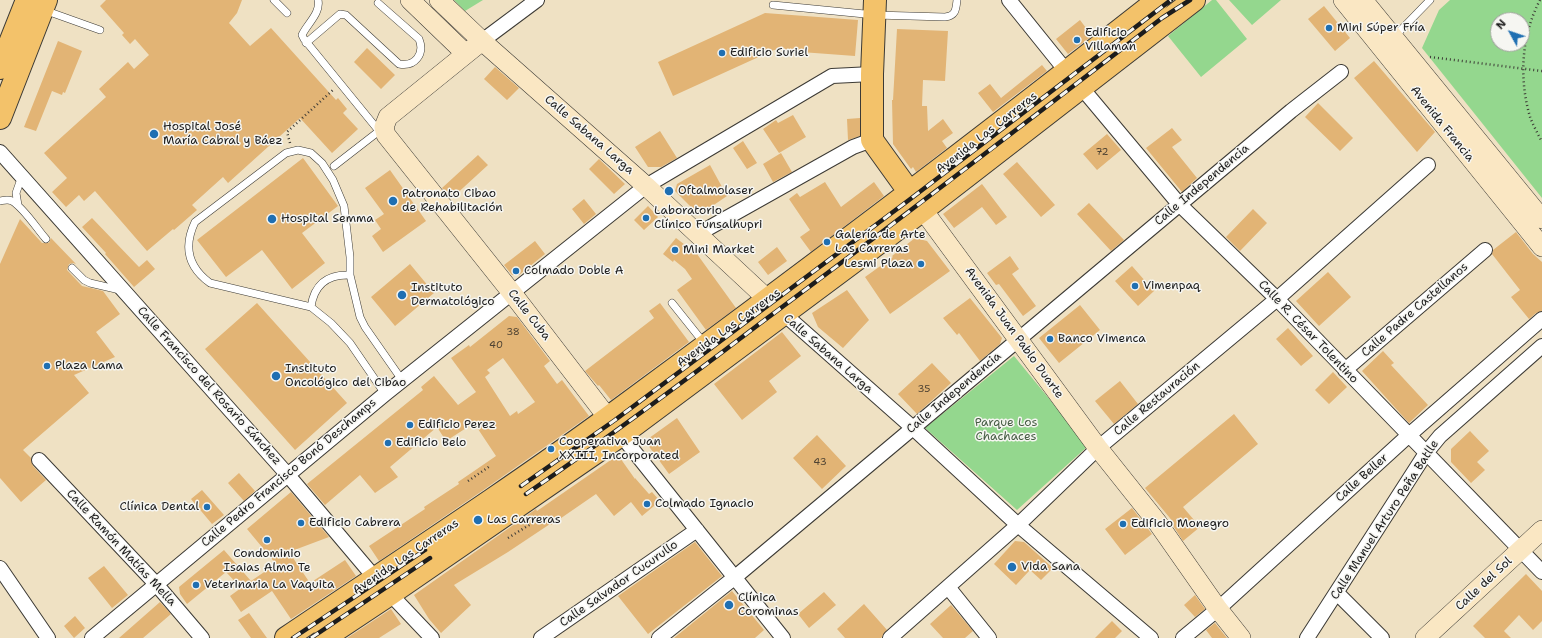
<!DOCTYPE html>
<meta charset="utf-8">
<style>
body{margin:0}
#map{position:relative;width:1542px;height:638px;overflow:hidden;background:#efe1c3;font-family:"Shantell Sans",sans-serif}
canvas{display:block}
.north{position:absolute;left:1490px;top:12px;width:40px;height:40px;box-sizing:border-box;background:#f6f6f2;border:1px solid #9f9f9c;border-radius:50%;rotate:310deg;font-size:11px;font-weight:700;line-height:16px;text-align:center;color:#1c1c1c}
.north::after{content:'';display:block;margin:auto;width:14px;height:18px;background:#1f6fb2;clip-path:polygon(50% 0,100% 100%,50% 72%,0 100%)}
</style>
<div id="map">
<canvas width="1542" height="638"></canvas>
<div class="north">N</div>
</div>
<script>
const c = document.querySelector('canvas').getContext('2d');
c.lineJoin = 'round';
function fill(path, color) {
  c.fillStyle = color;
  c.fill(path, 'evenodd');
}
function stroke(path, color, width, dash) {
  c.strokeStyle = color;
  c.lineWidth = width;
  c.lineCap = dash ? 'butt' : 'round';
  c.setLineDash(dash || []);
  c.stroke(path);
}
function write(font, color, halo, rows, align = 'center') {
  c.font = font + ' "Shantell Sans",sans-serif';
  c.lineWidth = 3;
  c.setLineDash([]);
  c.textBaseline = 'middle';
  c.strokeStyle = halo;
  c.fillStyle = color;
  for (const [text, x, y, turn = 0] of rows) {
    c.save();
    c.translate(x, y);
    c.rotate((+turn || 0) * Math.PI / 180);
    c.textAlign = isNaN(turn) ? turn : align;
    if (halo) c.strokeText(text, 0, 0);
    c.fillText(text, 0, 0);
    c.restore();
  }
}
fill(new Path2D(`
 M454,0H483L465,11Z
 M1212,0H1216L1247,39L1201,77L1168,36Z
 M1229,0H1281L1252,25Z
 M1450,0H1542V198L1422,48L1439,10ZM1498,20H1522V44H1498Z
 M1014,356L1088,446L1017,510L925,428Z`), '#94d78e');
fill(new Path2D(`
 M106,0H242L237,13L229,23L250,46L271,28L336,100L338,98L347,109L343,113L358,129L332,153L300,118L228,183L223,177L192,205L197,210L174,230L173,229L147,251L95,191L84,201L79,195L66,207L52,192L67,178L44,153L106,97L99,89L128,62L134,69L149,55L135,39L130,44L122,35L124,33L100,6Z
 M1324,6L1350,38L1335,51L1308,19Z
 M765,13L858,20L855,56L774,50L673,96L658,62Z
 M1080,20L1092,36L1068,54L1056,39Z
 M897,29L948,31L945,81L923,80L922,106H927L928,131L943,119L953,133L942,141L947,148L916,172L913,167L911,169L893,144L892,100H893Z
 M58,41L82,51L65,93L63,92L62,95L52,91L36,131L24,127Z
 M367,48L395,75L381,89L354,62Z
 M1374,61L1435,132L1417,152L1354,78Z
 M1042,65L1047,71L993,112L978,93L990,84L1001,98Z
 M495,67L519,88L507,100L484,79Z
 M1318,103L1353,138L1340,151L1305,117Z
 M793,115L806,137L779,153L763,129L776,120L778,123Z
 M860,118V136L848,140L847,119Z
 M1172,128L1182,140L1172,147L1197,178L1182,192L1146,148Z
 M660,131L677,158L661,167H648L635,147Z
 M1107,134L1121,150L1097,170L1083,154Z
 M743,141L757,163L747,169L733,148Z
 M781,153L792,172L773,182L763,164Z
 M478,155L488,165L452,198L442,188Z
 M303,158L338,206L302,233L325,263L292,289L262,250L226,277L197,240Z
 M599,159L625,184L614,194L589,169Z
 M1017,162L1055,205L1041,217L1003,174Z
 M710,165L727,196L699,215L675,191L677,184Z
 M390,170L426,221L383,252L372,236L381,229L375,220L384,214L365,188Z
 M825,182L841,207L874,182L884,196L811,252L800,237L810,230L789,199L797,193L800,197Z
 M982,184L1007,217L996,225L982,207L954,228L943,214Z
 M584,199L596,214L584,224L572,209Z
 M1089,203L1124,240L1111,251L1077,214Z
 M648,206L658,217L644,230L634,220Z
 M1253,209L1267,223L1240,251L1226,237Z
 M92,218L139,267L147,260L155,269L134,287L105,254L106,253L82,227Z
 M20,219L42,243H49L51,238L76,264L73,263L69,264L67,270L82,286L103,291L120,314L96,332L115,357L74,375L89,393L23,450L31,458L33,466L46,480L21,502L0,478V264Z
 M1516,232L1533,254L1542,262V311L1536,313L1529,319L1511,297L1520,290L1492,254L1493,250Z
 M676,238L697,254L736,308L706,330L677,290L692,279L685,269L674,260L673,262L663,254Z
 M915,238L927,241L950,271L890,314L865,277L893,257L892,256Z
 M535,241L545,254L519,275H512L504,265Z
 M777,247L787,261L768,275L758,262Z
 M1010,256L1019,269L1012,274L1036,306L1023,316L999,284L996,285L987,273Z
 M410,264L434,293L395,326L371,297Z
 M1132,266L1154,291L1138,306L1115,281Z
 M1328,272L1351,297L1319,326L1296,301Z
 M847,290L869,320L843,348L818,327L812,313Z
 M970,298L1002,338L1000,344L980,361L959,333L957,335L943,318Z
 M257,303L347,403L295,450L205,349Z
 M660,303L689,342L611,400L599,385L598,386L585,371L654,318L649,311Z
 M1080,305L1100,330L1059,363L1039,338Z
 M509,316L517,317L550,361L544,366L557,384L562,380L589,416L482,491L379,561L369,546L425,509L424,507L459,484L458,482L496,456L474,423L446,441L437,427L390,467L398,477L375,493L360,475L325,505L307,484L423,390L421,387L434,376L458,405L476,392L451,358L469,345L470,347ZM503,358L535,402L518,414L517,411L510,416L485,377L490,373L487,370Z
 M1288,328L1313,356L1301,366L1276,339Z
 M782,332L801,356L769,381L777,392L742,420L714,384Z
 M1383,351L1394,363L1391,365L1428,405L1409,423L1362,371Z
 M932,363L951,383L917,414L898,394Z
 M1333,372L1347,387L1329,404L1315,390Z
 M1120,381L1138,404L1114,424L1095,401Z
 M1234,414L1258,444L1183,507L1200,527L1183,541L1172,524L1174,523L1145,488Z
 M677,418L700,452L669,474L645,441Z
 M1470,431L1489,451L1477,462L1485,470L1471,483L1451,462V449Z
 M817,435L846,466L822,489L793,458Z
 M618,455L635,479V478L649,494L652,492L660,501L642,516L631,502L614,516L596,494L551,525L550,524L508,552L454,585L471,605L441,633L429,619L414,595L536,509L537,511Z
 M239,473L255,491L244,501L228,483Z
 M202,490L224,515L212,524L191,499Z
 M291,492L329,537L289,552L310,583L345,560L356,576L291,619L272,591L241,612L230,596L241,588L226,572L187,604L180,594L179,587L224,550L251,581L276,564L247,529Z
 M1132,508L1152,534L1125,555L1105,529Z
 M1015,541L1024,542L1053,568L1041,580L1030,570L1016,585L994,564Z
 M695,542L722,576L648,634L618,596Z
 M104,566L128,595L112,608L88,578Z
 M1526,574L1542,591V621L1533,630L1519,615L1504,631L1511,638H1485L1473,626Z
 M732,591L764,630L755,638H674Z
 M824,592L836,605L809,628L798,614Z
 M1195,595L1205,609L1195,617L1184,605Z
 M160,602L171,614L143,638H119Z
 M864,604L887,630L881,638H845L837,629Z
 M951,605L973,631L965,638H943L930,624Z
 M391,609L401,624L379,638H347Z
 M249,613L267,638H251L238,620Z
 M75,616L85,628L74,638L64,626Z
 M1112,621L1122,631L1115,638H1095Z
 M1215,623L1227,638H1212L1206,630Z`), '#e2b475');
const lane = new Path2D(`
 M274,0L287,13
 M318,0C321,13 307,24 302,35L304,39L379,131
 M773,5L875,15L945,17C956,16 956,9 957,0
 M44,10L100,30
 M1394,37L1430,0
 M306,43L340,14L346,15L399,64C415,67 425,54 419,39L378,3
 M334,166L383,128
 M0,201C5,200 8,199 12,201C24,208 37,229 46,239
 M18,205L16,193L22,176
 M72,268L84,280L90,283L120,290
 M672,303L704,343
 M311,307C314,285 327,274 350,275
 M385,394L350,343L331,323L311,307L210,283C188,267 183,247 195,222L286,153L298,150L311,153L322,163L333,180L344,206L350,257V275L360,317L365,327L402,380`);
const street = new Path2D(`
 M1009,0L1067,72
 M482,41L537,0
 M1081,87L1179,204L1277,299L1542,572
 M0,152L287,474L375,578L432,638
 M698,234L853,147L872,140
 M784,314L913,428L1018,525L1151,638
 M1345,370L1485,250
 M621,435L783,638
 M39,460L156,584L202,638
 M0,568L48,638
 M948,587L989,638
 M1337,593L1382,638
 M92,638L385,394L646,186L832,76L872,74
 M541,638L697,530
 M659,638L734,578L1291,111L1341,72
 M890,638L1018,525L1098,448L1277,299L1428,165
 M1183,638L1218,609L1409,435L1542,319
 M1307,638L1426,453L1440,436L1542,346`);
const secondary = new Path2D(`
 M410,0L466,54
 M439,0L482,41L646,186L778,309
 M1343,0L1542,247
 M1363,0L1542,219
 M482,41L388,117L384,127L386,135L512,293L608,418
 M923,210L1098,448L1157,522L1218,609L1241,638
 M1425,638L1542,530`);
const primary = new Path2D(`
 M875,0L872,74V140L918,204
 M0,68L27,0
 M0,118L46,0
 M286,638C394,565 504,494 609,417C794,281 978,142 1158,0
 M324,638L390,594L621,435L923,210L1194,0`);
stroke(lane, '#3c3a35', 8);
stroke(street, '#3c3a35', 16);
stroke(secondary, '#3c3a35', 20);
stroke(primary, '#3c3a35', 24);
stroke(new Path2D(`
 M1540,0C1521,36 1519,79 1530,117C1533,125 1538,134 1542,142
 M1430,57L1542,71
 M290,143L287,132L334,89
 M468,481L490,466
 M508,538L534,522`), '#3c3a35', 2.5, [1, 3]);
stroke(lane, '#fff', 7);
stroke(street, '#fff', 14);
stroke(secondary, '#fae7c3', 19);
stroke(primary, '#f3c26a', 22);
const rail = new Path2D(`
 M521,486L615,420L909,200L1171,0
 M526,494C605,440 682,383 758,325C894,224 1028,121 1162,18L1190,0
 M293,638L425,550
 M311,638L430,558`);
stroke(rail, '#1c1c1c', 4.5);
stroke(rail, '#f6f6f2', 3, [9]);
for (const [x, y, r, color] of [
 [1329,28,4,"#1f6fb2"],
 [1077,40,4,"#1f6fb2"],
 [722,53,4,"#1f6fb2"],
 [154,134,5,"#1f6fb2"],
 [669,191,5,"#1f6fb2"],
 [393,201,5,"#1f6fb2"],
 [646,218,4,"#1f6fb2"],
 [272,219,5,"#1f6fb2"],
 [827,242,4,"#1f6fb2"],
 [675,250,4,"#1f6fb2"],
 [921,264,4,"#1f6fb2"],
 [516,271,4,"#1f6fb2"],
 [1135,286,4,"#1f6fb2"],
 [402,295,5,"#1f6fb2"],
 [1050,339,4,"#1f6fb2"],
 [47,366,4,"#1f6fb2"],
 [276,376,5,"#1f6fb2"],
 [410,425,4,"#1f6fb2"],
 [388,443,4,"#1f6fb2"],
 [551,449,4,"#1f6fb2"],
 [647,504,4,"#1f6fb2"],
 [207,507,4,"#1f6fb2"],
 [478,520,5,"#1f6fb2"],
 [301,523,4,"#1f6fb2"],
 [1123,524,4,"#1f6fb2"],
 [267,540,4,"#1f6fb2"],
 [1012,567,5,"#1f6fb2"],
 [196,585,4,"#1f6fb2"],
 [729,605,5,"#1f6fb2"]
]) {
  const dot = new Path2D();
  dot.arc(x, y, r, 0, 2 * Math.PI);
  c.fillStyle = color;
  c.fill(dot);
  stroke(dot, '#f6f6f2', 1.5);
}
write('10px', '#4e4232', null, [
 ["72",1102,152],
 ["38",513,332],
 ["40",496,345],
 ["35",924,389],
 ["43",820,462]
]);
write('12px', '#1c1c1c', '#f6f6f2', [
 ["Mini Súper Fría",1337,28],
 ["Edificio",1085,33],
 ["Villaman",1085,47],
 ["Edificio Suriel",730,53],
 ["Hospital José",163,127],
 ["María Cabral y Báez",163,141],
 ["Oftalmolaser",678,191],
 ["Patronato Cibao",402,194],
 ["de Rehabilitación",402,208],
 ["Laboratorio",654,211],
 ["Clínico Funsalhupri",654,225],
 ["Hospital Semma",281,219],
 ["Galería de Arte",835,235],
 ["Las Carreras",835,249],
 ["Mini Market",683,250],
 ["Lesmi Plaza",913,264,"right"],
 ["Colmado Doble A",524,271],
 ["Vimenpaq",1143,286],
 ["Instituto",411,288],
 ["Dermatológico",411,302],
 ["Banco Vimenca",1058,339],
 ["Plaza Lama",55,366],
 ["Instituto",285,369],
 ["Oncológico del Cibao",285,383],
 ["Edificio Perez",418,425],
 ["Cooperativa Juan",559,442],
 ["XXIII, Incorporated",559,456],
 ["Edificio Belo",396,443],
 ["Colmado Ignacio",655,504],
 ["Clínica Dental",199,507,"right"],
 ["Las Carreras",487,520],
 ["Edificio Cabrera",309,523],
 ["Edificio Monegro",1131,524],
 ["Condominio",267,554,"center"],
 ["Isaias Almo Te",267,568,"center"],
 ["Vida Sana",1021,567],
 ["Veterinaria La Vaquita",204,585],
 ["Clínica",738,598],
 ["Corominas",738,612]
], 'left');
write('12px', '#1c1c1c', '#f6f6f2', [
 ["Avenida Francia",1442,124,51],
 ["Avenida Las Carreras",987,133,-38],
 ["Calle Sabana Larga",589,135,41],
 ["Calle Independencia",1202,185,-40],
 ["Calle Padre Castellanos",1415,310,-41],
 ["Calle Cuba",529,315,52],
 ["Avenida Las Carreras",729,328,-36],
 ["Calle R. César Tolentino",1308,332,46],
 ["Avenida Juan Pablo Duarte",1014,333,54],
 ["Calle Sabana Larga",828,354,41],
 ["Calle Francisco del Rosario Sánchez",209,386,48],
 ["Calle Independencia",954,393,-40],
 ["Calle Restauración",1157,399,-40],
 ["Calle Pedro Francisco Bonó Deschamps",289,473,-40],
 ["Calle Beller",1362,478,-42],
 ["Calle Manuel Arturo Peña Batlle",1385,520,-57],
 ["Calle Ramón Matías Mella",121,548,47],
 ["Avenida Las Carreras",406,557,-34],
 ["Calle Salvador Cucurullo",619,584,-35],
 ["Calle del Sol",1484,584,-43]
]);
write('12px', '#465d44', '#f6f6f2', [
 ["Parque Los",1006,423],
 ["Chachaces",1006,437]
]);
</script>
